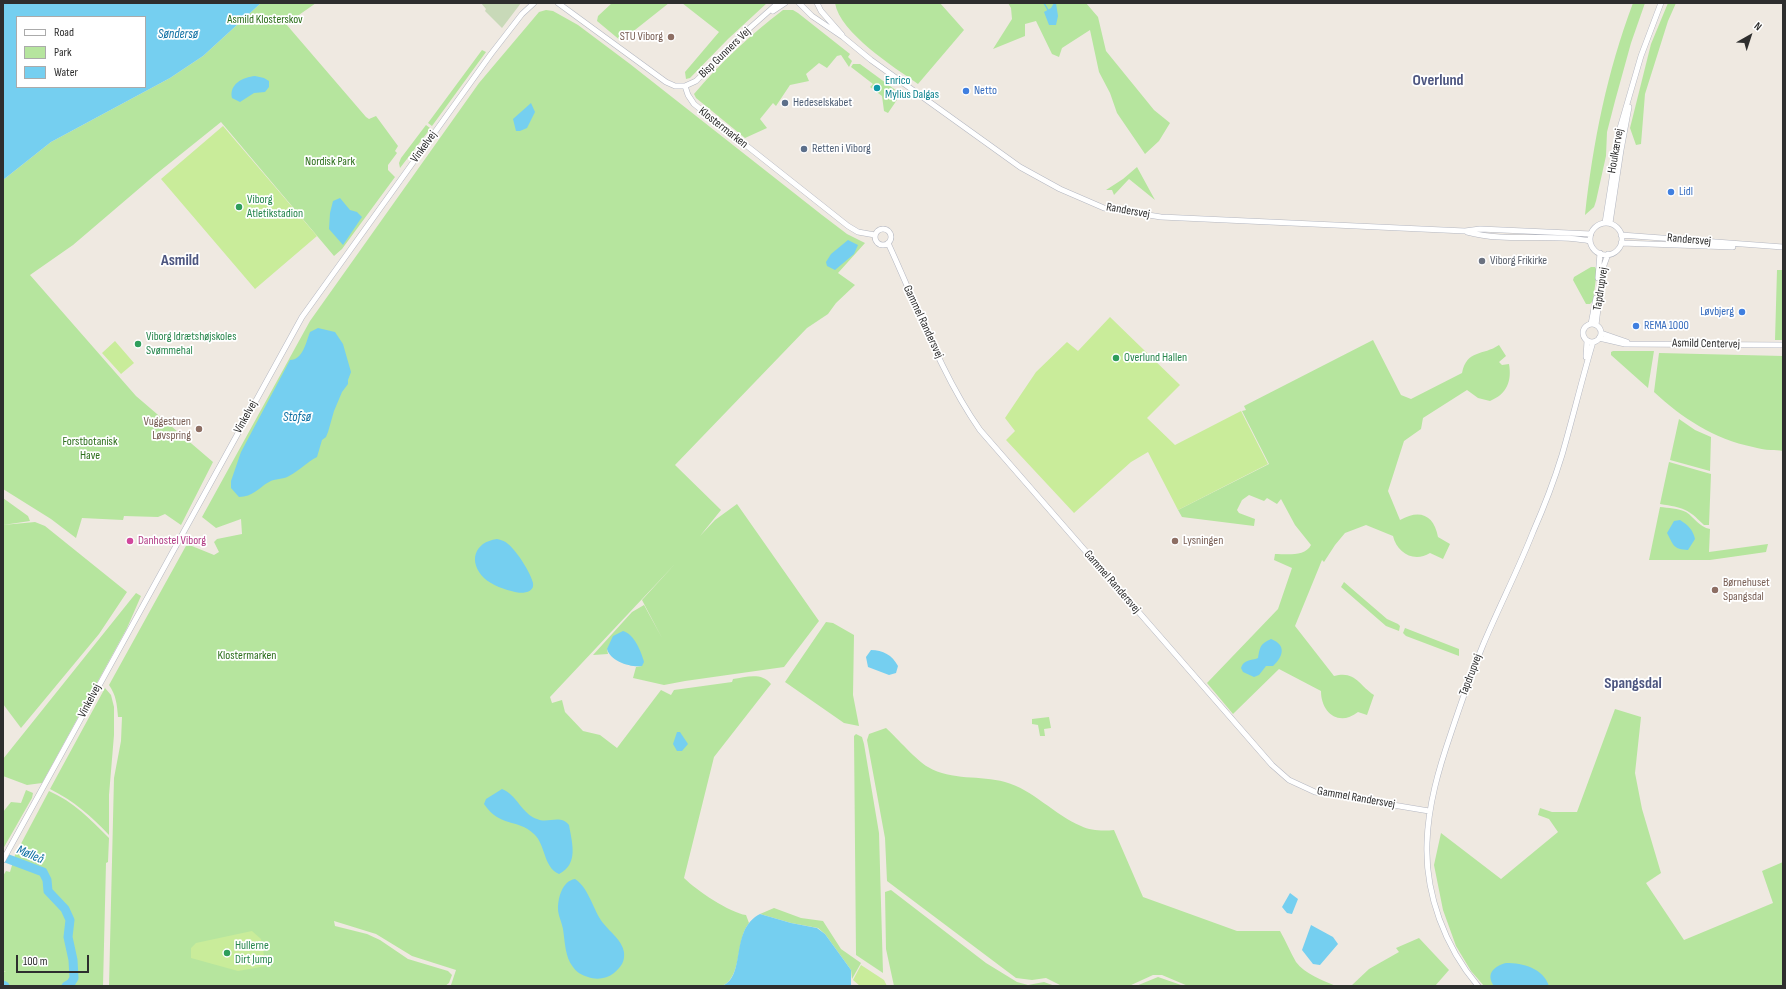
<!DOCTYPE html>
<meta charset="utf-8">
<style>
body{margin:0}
#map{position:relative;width:1786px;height:989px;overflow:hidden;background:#efe9e1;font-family:"Sofia Sans Condensed",sans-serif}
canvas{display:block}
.frame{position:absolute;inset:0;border:4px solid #2e2e2e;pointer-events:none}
.legend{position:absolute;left:16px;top:16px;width:130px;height:72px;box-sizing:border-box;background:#fff;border:1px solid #ababab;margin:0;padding:5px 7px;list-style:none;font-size:12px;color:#2e2e2e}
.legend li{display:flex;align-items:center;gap:8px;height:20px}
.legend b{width:20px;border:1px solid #ababab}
.north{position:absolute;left:1730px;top:16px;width:40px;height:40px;-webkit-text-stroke:3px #fff;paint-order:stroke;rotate:39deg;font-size:11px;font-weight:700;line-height:16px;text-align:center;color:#2e2e2e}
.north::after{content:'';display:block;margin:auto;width:14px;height:18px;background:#2e2e2e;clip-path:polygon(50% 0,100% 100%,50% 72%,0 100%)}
.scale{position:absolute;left:16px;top:955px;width:73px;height:18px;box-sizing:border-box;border:2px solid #2e2e2e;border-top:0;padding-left:5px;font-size:12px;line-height:14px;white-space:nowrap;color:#2e2e2e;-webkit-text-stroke:3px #fff;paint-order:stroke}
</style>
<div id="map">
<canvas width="1786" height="989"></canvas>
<div class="frame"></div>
<ul class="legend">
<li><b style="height:5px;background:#fff"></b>Road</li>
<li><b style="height:11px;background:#b6e59e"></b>Park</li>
<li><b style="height:11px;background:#75cff0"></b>Water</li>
</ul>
<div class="north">N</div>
<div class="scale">100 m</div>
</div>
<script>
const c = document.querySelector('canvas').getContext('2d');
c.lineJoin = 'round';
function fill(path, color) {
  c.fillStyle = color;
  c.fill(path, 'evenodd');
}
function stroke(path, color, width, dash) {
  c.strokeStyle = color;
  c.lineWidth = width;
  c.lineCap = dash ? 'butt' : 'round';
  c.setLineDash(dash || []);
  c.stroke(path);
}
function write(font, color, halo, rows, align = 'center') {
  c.font = font + ' "Sofia Sans Condensed",sans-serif';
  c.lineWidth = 3.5;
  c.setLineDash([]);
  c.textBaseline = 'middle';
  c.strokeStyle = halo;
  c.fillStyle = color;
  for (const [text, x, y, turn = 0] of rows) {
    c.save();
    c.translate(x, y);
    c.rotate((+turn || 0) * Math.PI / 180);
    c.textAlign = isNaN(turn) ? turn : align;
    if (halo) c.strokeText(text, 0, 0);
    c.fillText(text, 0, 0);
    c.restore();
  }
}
fill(new Path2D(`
 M261,3H316L286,24L366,117L369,119L376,116L398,146L395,151L397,153L388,165V170L395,177L342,249L334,256L221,122L155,175L73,245L30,275L136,396L213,462L181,525L165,514L158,517L124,516L123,520L82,518L76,538L51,519L3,489V180L51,142L170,78L203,56Z
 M612,3H669L621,41L597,21L598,16Z
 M682,3H767L728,39L690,78L686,79L685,72L719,32Z
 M835,3H940L964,30L918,84C894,67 840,33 835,3Z
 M1008,3H1086L1098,17L1106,51L1154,110L1170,123L1159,141L1145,154L1117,113L1110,93L1099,72L1090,30L1062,48L1059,57L1052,54L1036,21L1025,24V36L993,49L1012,19L1011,8Z
 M1633,3H1645L1631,43L1615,101L1607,132L1606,156L1596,201L1594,207L1585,215C1593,142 1607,72 1633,3Z
 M1668,3H1676L1668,21L1645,94L1641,144L1636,145L1630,128L1651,44Z
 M546,10L553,11L578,25L630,64L822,215L847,234L865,243L838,273L855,285L836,303L828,314L807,328L675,465L721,510L700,536L715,520L737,504L819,621L784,667L685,681L664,685L633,678L636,667L642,666L607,649L608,654L593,655L632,612L644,605L662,638L642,600L675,564L550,697L552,703L562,700L565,712L583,731L600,735L617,748L661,690L671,695L674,690L732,682L733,679C746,677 762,672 771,684L714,757L684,878C696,890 730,913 746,915L749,923C735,940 743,977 722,986H448L451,985L456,970L412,956L376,934L334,921L335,926L367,934L380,940L408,959L448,971L452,975L449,983L445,986H109L114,778L121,741L122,717H118C117,704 116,695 109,685L187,544L214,555L219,552L214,542L217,539L242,534L241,519L216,528L202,517L310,321L479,83L539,12Z
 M783,10H793L798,13L850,54L848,57L852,61L849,67L841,55L837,56L827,68L819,63L806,74L809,81L790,85L776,106L773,103L760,119L767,128L745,138L696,98L694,94C721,62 750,35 783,10Z
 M482,50L486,52L432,126L428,123Z
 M853,64H860L901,94L888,113L884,111L882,96L870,87L873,84L851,67Z
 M426,125L430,128L427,133L400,168L399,163L401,158Z
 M1137,167L1155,200L1129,179L1114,195L1112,190H1106L1123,179Z
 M1591,267H1595L1597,271L1593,301L1590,304H1586L1573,280L1574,277Z
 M1777,270H1783V340H1775Z
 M1373,340L1401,395L1411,399L1462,373C1467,349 1483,356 1499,345L1506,356L1499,362L1502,365L1509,364C1512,381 1507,394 1490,401L1478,398L1467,390L1423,418L1421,429L1404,441L1388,491L1400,520C1419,509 1434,514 1438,537L1450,544L1443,559L1430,553C1414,563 1397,553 1393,536L1366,525L1345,533L1335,545L1324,562L1322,560L1295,626L1334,676C1355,670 1359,685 1374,695L1367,715L1358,712C1339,727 1321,713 1321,691L1279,669L1233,714L1207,683L1278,609L1292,568L1274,560L1275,554C1286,554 1305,557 1311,545L1295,525L1281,499L1277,504L1267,498L1264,501L1249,495L1242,500L1237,510L1239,513L1255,519L1254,526L1182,517L1178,510L1269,464L1242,411L1246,410L1244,406Z
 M1613,351H1654L1648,388L1611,355V352Z
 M1659,353L1783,356V451C1779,450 1775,450 1771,450C1765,450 1758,448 1753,447C1714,439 1682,418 1654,392Z
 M1679,419L1695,430L1711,437L1710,471L1670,460Z
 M1669,462L1711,474L1709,525H1704C1687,508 1684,508 1660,504Z
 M3,498L28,516L30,521L3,525Z
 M1660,507C1668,508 1678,508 1686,512C1695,518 1699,527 1710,529L1709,552L1768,544L1766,552L1710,560H1649Z
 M35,522L45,526L127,592L99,634L21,728L3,704V525Z
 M1344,582L1387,619L1398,624L1400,626L1399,631L1386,626L1341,587Z
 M136,593L141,596L127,628L42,783L27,785L3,776V759Z
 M826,622L833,623L854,635L853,695L859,726L844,723L785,682Z
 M1405,628L1459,649V656L1406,636L1403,633Z
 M105,688L111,695L114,707V735L109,795V835C91,816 74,801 50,789Z
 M1615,709L1641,717L1635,773L1642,809L1661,873L1646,883L1684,940L1773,903L1762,871L1783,862V986H1484L1471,971L1456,946L1443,910L1434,865L1441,833L1501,879L1558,832L1549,819L1538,815L1540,808L1552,812H1577Z
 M1049,717L1051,728L1044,729L1045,736H1040L1038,725L1032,724V719Z
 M886,728C897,738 917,761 928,767C952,781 980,775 1005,782C1034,790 1054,815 1081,826C1091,831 1104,831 1114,830L1143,897L1237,931H1280C1286,941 1290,952 1296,962C1305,974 1322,980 1336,986H1188L1162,975H1153L1129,986H1062L1046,978L1032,980L1016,978L887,881L885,838L867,740L869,734Z
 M856,734L862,737L864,744L879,833L883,973L856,955L854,736Z
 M26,790L33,793L32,798L3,849V812L11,802L21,803Z
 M49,791C74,802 90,819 109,838L108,862L106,863L103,986H3V972L6,971H3V876L6,871L10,872L15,855Z
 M891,890L986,963L1017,982L1028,985L1044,982L1055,986H894L886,949L885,892Z
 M774,908L801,918L823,921L841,949L861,963L852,979L851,970L825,934L818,928L791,923L760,914Z
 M1419,938L1449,970L1435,986H1351L1369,969L1399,952L1396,948Z
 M1158,977L1184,986H1136Z`), '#b6e59e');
fill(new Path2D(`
 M481,3H521L502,28L485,11L486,9Z`), '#c8d9b8');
fill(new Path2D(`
 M223,126L317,236L255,289L161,179Z
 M1110,317L1180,385L1147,418L1175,445L1241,411L1268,464L1178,510L1148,452L1131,462L1074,513L1006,440L1015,431L1005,418L1036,372L1067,342L1078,351Z
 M115,341L134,363L121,374L102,353Z
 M252,931L261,939L266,966L238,971L191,958V948L196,943Z
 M861,965L884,980L887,986H860L853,980Z`), '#c9ec9a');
fill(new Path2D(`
 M3,3H261L203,56L170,78L51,142L3,180ZM17,17H145V87H17Z
 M1054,3H1056L1058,16L1056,25H1049L1044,12L1051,8Z
 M255,76L264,78L269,81V87L265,92L254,93L240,102L232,98C229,84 243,77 255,76Z
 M531,103L535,112L527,128L520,131H516L513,119Z
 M340,198L350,210L357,212L362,217L343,245L329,229L330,213L333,201Z
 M848,240L858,245L854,254L835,270L827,266L826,262L831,254Z
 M318,328L335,332L343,344L351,372L348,380V384L342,392L334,411L328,432L326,437L322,440L317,457C307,462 300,470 289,476C283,480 275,478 269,482C258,488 253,497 239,497L231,488V481L241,452L290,360C303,360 306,342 310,332Z
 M1680,520C1688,525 1693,530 1695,539L1688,550C1673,549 1674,546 1667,533L1674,521Z
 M497,539C501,540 505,541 508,544C516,550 531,573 533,583C535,593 521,594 515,592C506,590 491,585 484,578C468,562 474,542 497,539Z
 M623,631C634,634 641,651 644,662L642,666C631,668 610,661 607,649L613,636Z
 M1271,639C1287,645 1283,657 1273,666H1266L1259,675L1254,677L1243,672L1241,668C1244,659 1251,661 1258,658C1260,647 1260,644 1271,639Z
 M871,650C883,650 892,655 898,666L896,673L889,675L868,667L866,657Z
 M677,732H680L688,744L682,751H677L673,744Z
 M502,789C517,795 522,814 537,819C548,824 560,814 569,825C572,843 579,864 559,874C543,867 546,845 534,834C517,818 500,828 484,804L486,799Z
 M575,879C589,888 593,910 603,923C610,932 622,940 624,952C625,962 621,967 614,973C607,979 596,980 588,977C582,975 577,973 573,967C565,957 565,942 563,929C562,923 558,915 558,909C558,898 562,881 575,879Z
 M1290,893L1298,899L1292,914L1287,913L1282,907Z
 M760,914L791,923L817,928L825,934L851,970V986H722C747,976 729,930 760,914Z
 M1311,925L1333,937L1338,944L1320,965L1313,964L1302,950Z
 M1506,963C1523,963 1543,968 1549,986H1494C1485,973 1495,966 1506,963Z`), '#75cff0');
stroke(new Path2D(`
 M1044,3L1048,10`), '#75cff0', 1.5);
stroke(new Path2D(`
 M3,857L43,872L47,880L48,891L65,909L70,920L68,937L73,960L74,978L71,983L66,986
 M3,985L5,986`), '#75cff0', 9);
const minor = new Path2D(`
 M558,3L666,82L675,86H685L696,81L743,34L778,3
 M799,3L812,16L843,37L871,60L1020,167L1060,189L1104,208L1161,217L1465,231L1480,229L1591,234
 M817,3L821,11L842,35
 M773,11L785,3
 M685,86L688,95L694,104L848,226L858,232L875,235
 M1605,223L1620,128L1641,56L1661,3
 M1610,223L1621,150L1629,107
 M1590 239a16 16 0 1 1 32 0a16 16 0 1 1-32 0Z
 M875 237a8 8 0 1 1 16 0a8 8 0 1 1-16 0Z
 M1467,232C1507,243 1550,233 1590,241
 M1621,235L1783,247
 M888,243C917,305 940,373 980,430L1272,765L1289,780L1315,792L1429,811
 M1621,243L1733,247
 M1598,278L1600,253
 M1583 333a9 9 0 1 1 18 0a9 9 0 1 1-18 0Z
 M1591,324L1596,298
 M1596,325L1603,268L1608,254
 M1601,333L1627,342
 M1599,338L1625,344L1783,345
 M1586,357L1587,341
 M3,860L302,317L491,54L522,14L534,3
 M1478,986C1445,947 1425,894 1427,843C1428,805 1439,768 1451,733C1461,703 1471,674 1483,645C1499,607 1518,570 1533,532C1544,507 1554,481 1562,455C1573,417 1582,379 1593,342`);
stroke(minor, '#b4b7c1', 6);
stroke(minor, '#fff', 5);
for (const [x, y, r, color] of [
 [671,37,4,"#8d6e63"],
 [877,88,4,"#0f9aa8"],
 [966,91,4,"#3f7fe0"],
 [785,103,4,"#5c6f8a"],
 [804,149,4,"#5c6f8a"],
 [1671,192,4,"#3f7fe0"],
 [239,207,4,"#2e9e5b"],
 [1482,261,4,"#6b7280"],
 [1742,312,4,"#3f7fe0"],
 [1636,326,4,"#3f7fe0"],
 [138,344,4,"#2e9e5b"],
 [1116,358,4,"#2e9e5b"],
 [199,429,4,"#8d6e63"],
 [130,541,4,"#d1479c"],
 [1175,541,4,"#8d6e63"],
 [1715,590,4,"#8d6e63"],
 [227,953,4,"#2e9e5b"]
]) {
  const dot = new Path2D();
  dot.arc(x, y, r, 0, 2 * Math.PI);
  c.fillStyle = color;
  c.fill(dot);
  stroke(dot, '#fff', 1.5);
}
write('12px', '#2c6e1b', '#fff', [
 ["Asmild Klosterskov",265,20],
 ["Nordisk Park",330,162],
 ["Forstbotanisk",90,442],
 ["Have",90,456],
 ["Klostermarken",247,656]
]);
write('12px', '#785e54', '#fff', [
 ["STU Viborg",663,37],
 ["Vuggestuen",191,422],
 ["Løvspring",191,436],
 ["Lysningen",1183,541,"left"],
 ["Børnehuset",1723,583,"left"],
 ["Spangsdal",1723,597,"left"]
], 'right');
write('12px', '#2e2e2e', '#fff', [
 ["Bisp Gunners Vej",725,53,-44],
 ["Klostermarken",723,128,38],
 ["Vinkelvej",424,147,-54],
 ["Houlkærvej",1616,151,-80],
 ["Randersvej",1128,211,10],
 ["Randersvej",1689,240,5],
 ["Tapdrupvej",1601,289,-81],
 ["Gammel Randersvej",923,322,65],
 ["Asmild Centervej",1706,344,1],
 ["Vinkelvej",246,417,-61],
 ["Gammel Randersvej",1112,582,49],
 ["Tapdrupvej",1471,675,-69],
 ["Vinkelvej",90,701,-62],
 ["Gammel Randersvej",1356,798,10]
]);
write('12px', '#0d838f', '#fff', [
 ["Enrico",885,81],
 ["Mylius Dalgas",885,95]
], 'left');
write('12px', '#366cbe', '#fff', [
 ["Netto",974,91],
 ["Lidl",1679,192],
 ["Løvbjerg",1734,312,"right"],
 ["REMA 1000",1644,326]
], 'left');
write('12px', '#4e5e75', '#fff', [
 ["Hedeselskabet",793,103],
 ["Retten i Viborg",812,149]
], 'left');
write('12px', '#27864d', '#fff', [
 ["Viborg",247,200],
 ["Atletikstadion",247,214],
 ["Viborg Idrætshøjskoles",146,337],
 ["Svømmehal",146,351],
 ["Overlund Hallen",1124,358],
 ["Hullerne",235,946],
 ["Dirt Jump",235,960]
], 'left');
write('12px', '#5b616d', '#fff', [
 ["Viborg Frikirke",1490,261]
], 'left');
write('12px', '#b23c85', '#fff', [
 ["Danhostel Viborg",138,541]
], 'left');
write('italic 13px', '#0d6fa3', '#fff', [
 ["Søndersø",178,35],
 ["Stofsø",297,418],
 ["Mølleå",30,855,23]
]);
write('bold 16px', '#4d5680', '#fff', [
 ["Overlund",1438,81],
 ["Asmild",180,261],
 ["Spangsdal",1633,684]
]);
</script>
